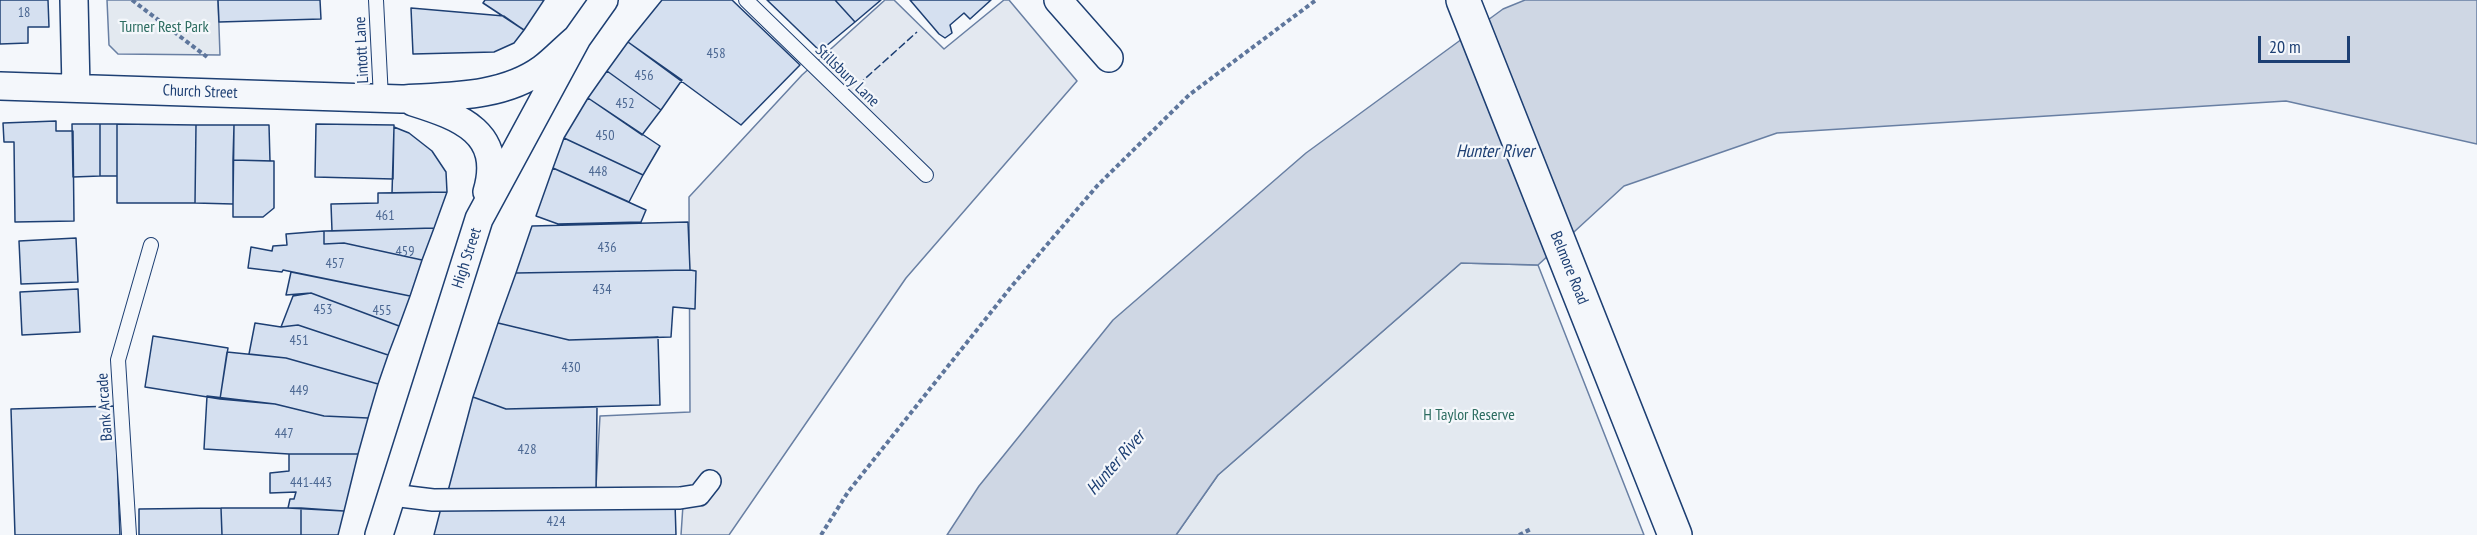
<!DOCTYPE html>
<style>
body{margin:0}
#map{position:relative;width:2477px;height:535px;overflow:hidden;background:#f4f7fb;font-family:"PT Sans Narrow",sans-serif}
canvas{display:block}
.scale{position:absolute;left:2258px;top:36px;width:92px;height:27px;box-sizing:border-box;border:3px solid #1d3f73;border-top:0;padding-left:8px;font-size:18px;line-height:21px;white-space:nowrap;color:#1d3f73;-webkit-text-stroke:4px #f4f7fb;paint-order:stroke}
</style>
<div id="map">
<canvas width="2477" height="535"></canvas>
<div class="scale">20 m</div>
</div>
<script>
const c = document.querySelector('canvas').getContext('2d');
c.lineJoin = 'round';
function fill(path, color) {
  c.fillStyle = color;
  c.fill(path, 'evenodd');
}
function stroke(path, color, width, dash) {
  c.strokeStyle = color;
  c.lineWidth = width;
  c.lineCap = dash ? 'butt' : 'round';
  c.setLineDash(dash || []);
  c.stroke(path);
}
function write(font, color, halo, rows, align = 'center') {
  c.font = font + ' "PT Sans Narrow",sans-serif';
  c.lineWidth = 4.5;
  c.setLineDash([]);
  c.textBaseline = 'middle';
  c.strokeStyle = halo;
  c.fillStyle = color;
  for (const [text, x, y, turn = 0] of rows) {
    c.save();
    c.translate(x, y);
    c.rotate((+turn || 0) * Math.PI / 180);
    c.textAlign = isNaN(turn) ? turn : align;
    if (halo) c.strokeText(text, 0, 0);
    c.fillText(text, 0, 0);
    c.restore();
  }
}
const green = new Path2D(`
 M107,0H218L220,55L118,54L109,45Z
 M1461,263L1538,265L1644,535H1176L1218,475Z`);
fill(green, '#e3e9f0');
stroke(green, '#687fa3', 1.5);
const parking = new Path2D(`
 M885,0H894L944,49L1004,0H1009L1077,81L906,278L729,535H681L683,505L595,504L600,416L690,412L689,197L802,75Z`);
fill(parking, '#e3e8f0');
stroke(parking, '#687fa3', 1.5);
const water = new Path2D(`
 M1525,0H2477V144L2286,101L1777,133L1624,186L1538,265L1461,263L1218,475L1176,535H947L979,486L1113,320L1306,153L1503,9Z`);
fill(water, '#cfd7e4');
stroke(water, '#687fa3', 1.5);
const building = new Path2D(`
 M0,0H48L49,27H28V43L0,44Z
 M218,0H320L321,19L219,22Z
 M485,0H544L524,30L483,3Z
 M662,0H732L800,65L741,125L628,42Z
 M767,0H835L855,22L820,51Z
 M835,0H881L855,22Z
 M910,0H991L970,19L964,13L950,25L952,33L945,38L939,34Z
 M411,8L504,16L524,30L514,43L494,52L413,54Z
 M628,42L682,80L661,110L607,71Z
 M607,71L661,110L642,135L588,98Z
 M588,98L660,146L643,175L564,138Z
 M56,121V131H73L74,221L15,222L14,142H4L3,123Z
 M72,124H100V176L73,177Z
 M100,124H117V176H100Z
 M117,124L196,125L195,203H117Z
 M316,124L394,125L393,179L315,177Z
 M196,125H234L233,204L195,203Z
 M234,125H269L270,161L233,160Z
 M394,127L409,133L432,151L446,172L447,192L392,193Z
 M564,138L643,175L629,202L553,168Z
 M233,160L274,161V208L263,217H233Z
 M553,168L646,210L641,222L558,224L536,216Z
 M447,192L434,228L332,231L331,204L378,203V193Z
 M688,222L690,270L516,273L532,226Z
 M434,228L422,260L344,243L324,244V231Z
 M324,231V244L344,243L422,260L410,296L283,270L282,272L248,268L251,247L272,251L273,246L287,245L286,234Z
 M76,238L78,282L21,284L19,241Z
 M690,270L696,271L695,309L673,307L671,337L569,340L498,323L516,273Z
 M291,272L410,296L399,326L311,293L286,295Z
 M78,289L80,332L22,335L20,292Z
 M311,293L399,326L388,355L298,325L281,327L293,296Z
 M255,323L281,327L298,325L388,355L378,384L286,358L249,354Z
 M498,323L569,340L658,337L660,405L506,409L473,397Z
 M153,336L228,348L220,399L145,387Z
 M227,352L286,358L378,384L368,418L324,416L275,404L220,399Z
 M207,396L275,404L324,416L368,418L358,454H289L204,449Z
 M473,397L506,409L597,407L596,491H448Z
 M115,406L120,535H15L11,409Z
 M289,454H358L344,511L288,508L290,499H294L296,492L270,493V473L289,471Z
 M675,503L676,535H434L441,508Z
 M221,508H301V535H222Z
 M221,508L222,535H139V509Z
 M301,508L344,511L338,535H301Z`);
fill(building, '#d5e0f0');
stroke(building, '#1d3f73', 1.5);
const service = new Path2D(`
 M376,0L381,98
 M746,0L926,175
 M129,535L118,360L151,245`);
const pedestrian = new Path2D(`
 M392,495L433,500L680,498L699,495L710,481`);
const minor = new Path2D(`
 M74,0L76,88
 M1058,0L1109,58
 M0,86L401,99C447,96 502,98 542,69C554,60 565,48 577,38
 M413,102C461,117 504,133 487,192
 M379,535L479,219L577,38L604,0`);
const secondary = new Path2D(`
 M1463,0L1675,535`);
stroke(service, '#1d3f73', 16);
stroke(pedestrian, '#1d3f73', 24);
stroke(minor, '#1d3f73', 30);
stroke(secondary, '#1d3f73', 36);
stroke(new Path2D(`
 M132,0L207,57
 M821,535L848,492L1011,287L1097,186L1189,95L1316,0
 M1519,535L1531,529`), '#5e769c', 4, [4.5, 3]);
stroke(service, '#f4f7fb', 14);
stroke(pedestrian, '#f4f7fb', 21);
stroke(minor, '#f4f7fb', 27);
stroke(secondary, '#f4f7fb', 33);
stroke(new Path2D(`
 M858,85L917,32`), '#1d3f73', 1.5, [8, 3]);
write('14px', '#4b6792', null, [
 ["18",24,13],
 ["458",716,54],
 ["456",644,76],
 ["452",625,104],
 ["450",605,136],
 ["448",598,172],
 ["461",385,216],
 ["436",607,248],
 ["459",405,252],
 ["457",335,264],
 ["434",602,290],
 ["453",323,310],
 ["455",382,311],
 ["451",299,341],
 ["430",571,368],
 ["449",299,391],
 ["447",284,434],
 ["428",527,450],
 ["441-443",311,483],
 ["424",556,522]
]);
write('16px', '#2c6c60', '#f4f7fb', [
 ["Turner Rest Park",164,27],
 ["H Taylor Reserve",1469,415]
]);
write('16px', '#1d3f73', '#f4f7fb', [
 ["Lintott Lane",362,50,-93],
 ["Stillsbury Lane",847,76,44],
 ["Church Street",200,92,2],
 ["High Street",467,258,-72],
 ["Belmore Road",1569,268,68],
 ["Bank Arcade",105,407,-94]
]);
write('italic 18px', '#1d3f73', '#f4f7fb', [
 ["Hunter River",1495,152],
 ["Hunter River",1116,463,-49]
]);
</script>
